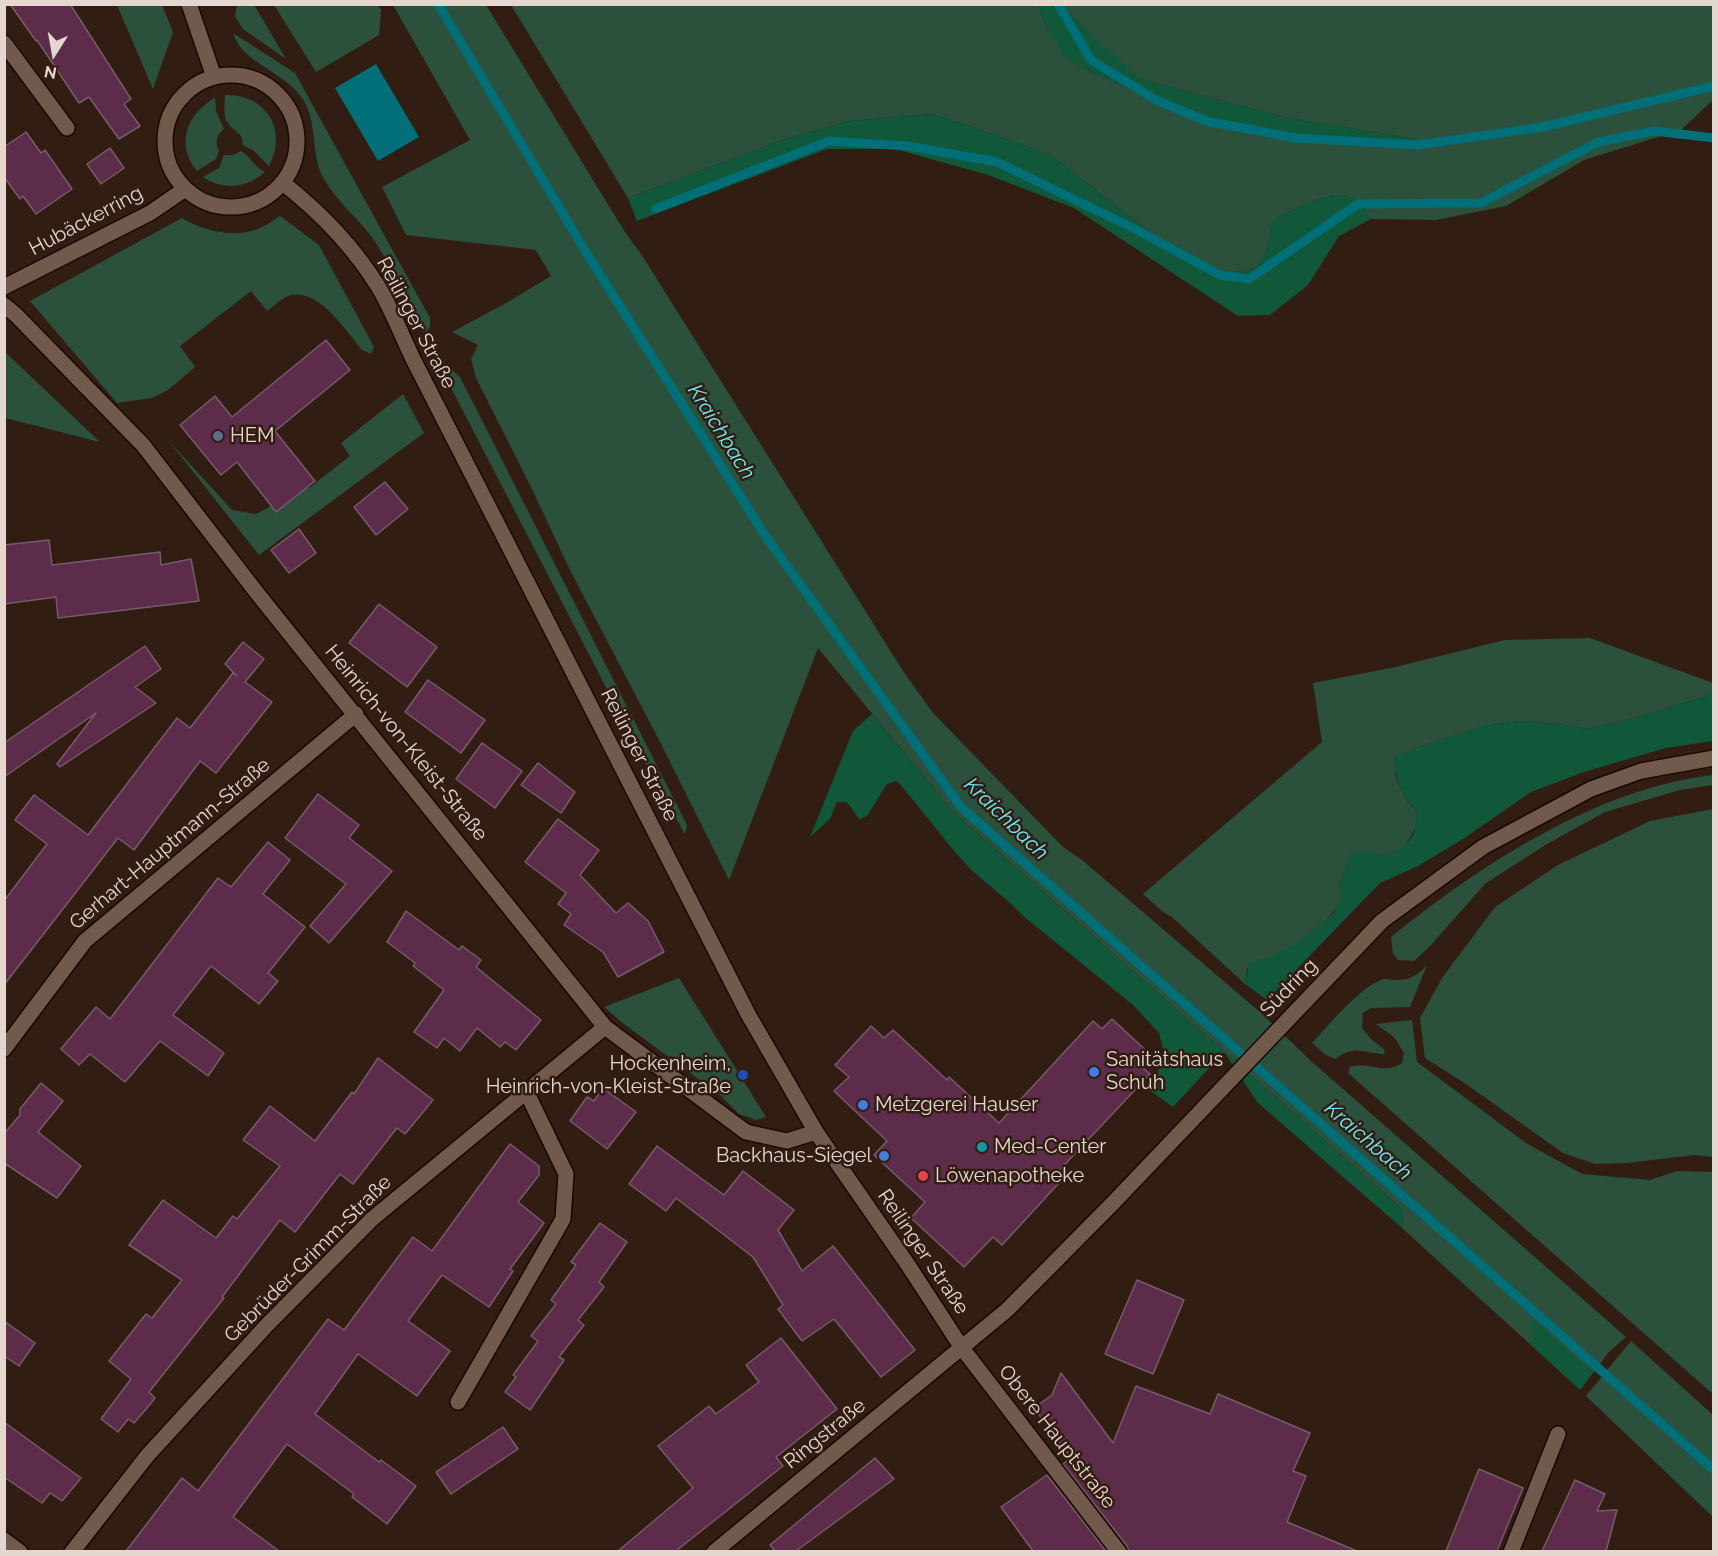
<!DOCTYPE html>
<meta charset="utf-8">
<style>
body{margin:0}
#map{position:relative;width:1718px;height:1556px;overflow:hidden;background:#321d12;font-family:Raleway,sans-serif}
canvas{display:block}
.frame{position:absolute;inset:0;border:6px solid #e5d6cf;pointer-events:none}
.north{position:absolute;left:24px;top:24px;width:60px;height:60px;-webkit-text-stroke:4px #321d12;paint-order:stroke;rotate:191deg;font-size:16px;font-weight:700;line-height:24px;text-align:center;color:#e5d6cf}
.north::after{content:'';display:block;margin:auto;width:21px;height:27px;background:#e5d6cf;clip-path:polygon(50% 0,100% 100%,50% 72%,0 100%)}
</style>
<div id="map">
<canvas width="1718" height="1556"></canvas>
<div class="frame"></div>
<div class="north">N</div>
</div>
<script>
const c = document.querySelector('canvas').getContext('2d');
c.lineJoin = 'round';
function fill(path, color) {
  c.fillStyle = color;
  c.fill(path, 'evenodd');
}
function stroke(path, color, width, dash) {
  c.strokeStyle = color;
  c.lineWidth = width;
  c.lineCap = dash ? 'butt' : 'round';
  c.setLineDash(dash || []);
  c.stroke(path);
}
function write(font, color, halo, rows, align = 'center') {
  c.font = font + ' Raleway,sans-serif';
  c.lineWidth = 5;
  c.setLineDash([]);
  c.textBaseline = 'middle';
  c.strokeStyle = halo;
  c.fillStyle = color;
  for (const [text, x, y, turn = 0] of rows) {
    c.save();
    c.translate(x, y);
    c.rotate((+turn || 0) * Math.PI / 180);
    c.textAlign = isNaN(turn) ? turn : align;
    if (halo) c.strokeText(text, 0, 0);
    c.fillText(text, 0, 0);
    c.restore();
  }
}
fill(new Path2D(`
 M117,5H162L173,32L153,89Z
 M237,5H254L286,59L243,29L235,16Z
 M274,5H378L381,10L379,35L316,72Z
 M393,5H486L623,229L643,257L903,671L933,713L1063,847L1082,860L1261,1013L1311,1061L1626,1337L1609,1352L1593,1373L1532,1320V1346L1403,1229L1402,1209L954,813L818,648L729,880L658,738L570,570L531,487L476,378L471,359L478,345L452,332L508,302L551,276L536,250L406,235L382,187L470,140Z
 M511,5H1039L1043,20L1065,57L1090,72L1145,95L1415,150L1416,139L1288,118L1139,79L1059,5H1713V100L1681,130L1584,160L1506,206L1436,220L1371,219C1367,214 1364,207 1360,203C1338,183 1294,210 1273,221L1268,247L1258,267L1227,274L1177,253L1052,156L970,126L931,114L850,121L786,139L628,198Z
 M233,33L295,73L430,318V327L427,331L423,332C408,302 394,271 376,243C361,220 338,204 324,179C310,155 318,124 304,101C286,71 242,64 233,33Z
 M225,95C265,94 289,129 269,166L253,150L243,145C243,132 236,133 229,125C222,116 225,106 225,95Z
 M215,98L216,111L224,129C217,135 214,142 219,151L216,159L197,171C175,145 187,113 215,98Z
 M241,151C250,156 255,168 265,172C246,188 225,191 203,177L219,168L224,155H233Z
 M280,216L319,245L374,347L371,354L362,350C346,331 320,289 291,295C283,297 274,306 267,311L251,291L180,346L195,367L168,390L152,398L117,403L30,301L182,218C203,231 236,239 260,228C267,225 273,220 280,216Z
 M5,352L100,442L5,418Z
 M451,369L460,377L687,825L685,834L653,778L446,378L448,372Z
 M403,394L424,433L259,555L168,440L232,510L256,514L271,506L303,481L309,488L350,456L341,443Z
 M1590,638L1713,683V694L1625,721L1586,729L1558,724L1519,721L1484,726L1413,749L1395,774C1400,788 1405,800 1416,810L1417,825L1404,848L1382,856L1340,882C1340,886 1343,892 1342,896C1338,916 1295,948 1277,955C1262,961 1260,957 1247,968L1245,984L1172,917L1163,912L1143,894L1322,742L1313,683L1391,668L1505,640Z
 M1713,775V785L1680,790L1605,812L1547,844L1486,883L1430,946L1414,961L1398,960L1393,954L1391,937C1480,865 1598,788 1713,775Z
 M1713,809V1157L1694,1155L1627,1163L1595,1164L1563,1153L1466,1084L1425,1058L1420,1018L1442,978L1495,907L1558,865L1650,821Z
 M1427,965L1410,1007L1371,1008L1363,1013L1362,1028L1372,1040L1384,1049L1385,1054C1367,1054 1352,1044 1336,1059L1326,1055L1312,1043C1329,1025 1358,989 1381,980C1385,978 1390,980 1395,980C1408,981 1419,975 1427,965Z
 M679,978L766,1117L756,1120L739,1114L720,1095L624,1024L604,1007Z
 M1412,1020L1417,1062L1526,1143L1582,1174L1650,1180L1677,1171L1713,1172V1394L1348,1073L1350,1067C1367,1060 1385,1076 1402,1063L1404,1053L1394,1037L1376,1024Z
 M1631,1341L1713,1415V1517L1586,1396Z`), '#2b513d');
fill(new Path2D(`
 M1039,5H1059L1140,79L1288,118L1416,139L1415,150L1267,137L1202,121L1090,72L1064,57L1043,20Z
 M931,114L970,126L1052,156L1177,253L1227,274L1258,267L1268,247L1273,221C1294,210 1338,183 1360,203C1364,207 1367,214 1371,219L1339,236L1308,285L1270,315L1238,316L1074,208L988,175L895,149H827L637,221L628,198L786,139L850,121Z
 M1713,694V741L1666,748L1584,772L1531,792L1463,839L1418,866L1380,883L1267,1000L1245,984L1249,963L1276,955L1293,946L1333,914L1342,896L1340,882L1350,854L1374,851L1382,856C1407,847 1418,839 1416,810C1401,795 1395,778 1394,757L1413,749L1483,726L1519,721L1558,724L1586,729L1625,721Z
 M872,714L954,813L1402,1209L1403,1229L1258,1103L1224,1052L1173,1107L1145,1087L1166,1061L1159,1033L1133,1005L1022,915C1004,895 981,881 963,861C940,835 920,807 897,781L887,784L867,816L859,819L847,802H837L830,819L810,837L853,731Z
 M1532,1319L1593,1373L1580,1390L1532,1346Z`), '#115739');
fill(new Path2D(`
 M376,64L419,137L378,161L335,88Z`), '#006f78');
stroke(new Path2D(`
 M438,4L584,249L766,537L961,807L1714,1470
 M1058,4L1091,60L1156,100L1206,121L1296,138L1418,145L1543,127L1714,86
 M655,209L829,141L908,146L997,162L1135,229L1220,275L1249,279L1358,204L1481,203L1598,142L1654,131L1714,138`), '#006f78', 9);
const building = new Path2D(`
 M10,4H70L131,99L124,104L140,126L119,139L89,97L79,103L37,40L36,41Z
 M26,132L41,153L45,150L72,189L36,214L23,196L20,199L4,177V147Z
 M110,148L124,168L101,184L87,164Z
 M326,340L350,370L275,431L315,481L276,512L237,462L221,475L180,425L215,396L232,417Z
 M385,482L408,509L376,535L354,507Z
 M299,529L316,553L289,573L271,550Z
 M49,540L52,565L160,552L161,565L191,559L199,601L58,618L56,597L4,604V545Z
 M379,604L437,647L407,687L349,643Z
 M243,642L264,659L245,682L272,702L216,773L200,761L134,850L118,838L4,985V901L47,844L15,820L34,795L88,835L177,718L190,728L233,673L237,676L225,664Z
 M145,646L161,669L135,687L156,703L60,767L57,764L96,713L4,777V743Z
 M428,680L485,720L461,753L405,712Z
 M482,743L522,771L495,808L456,779Z
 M538,763L575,792L561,813L521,785Z
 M318,794L359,825L349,838L392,871L329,943L310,926L346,884L285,838Z
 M558,819L599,850L580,875L616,913L628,903L648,921L664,952L618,977L603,952L564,925L571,914L558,904L566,893L525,862Z
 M268,842L290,860L263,894L305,927L268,973L278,981L259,1004L211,966L173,1015L224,1053L208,1076L160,1041L125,1082L90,1054L79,1065L61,1049L96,1007L110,1019L218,878L231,887Z
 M406,911L459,950L462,946L481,960L476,967L541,1020L516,1050L505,1042L500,1047L477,1028L460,1051L444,1038L437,1048L414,1032L444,990L413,966L415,963L387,942Z
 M1112,1019L1151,1055L1141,1066L1150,1074L1053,1177L1059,1183L1002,1245L993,1237L964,1267L911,1218L925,1202L874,1155L887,1141L834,1091L849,1077L835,1065L871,1026L884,1038L893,1030L947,1080L949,1077L999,1123L1093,1021L1102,1029Z
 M378,1058L433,1100L405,1134L397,1128L353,1184L340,1174L295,1232L280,1220L222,1297L224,1298L149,1392L155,1398L147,1408L134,1423L128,1419L118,1432L101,1419L131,1379L109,1361L146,1314L152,1318L182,1280L129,1245L163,1200L216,1238L233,1216L237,1219L280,1166L243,1140L270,1106L315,1141L352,1092L354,1094Z
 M41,1083L63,1101L38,1132L81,1166L57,1198L4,1163V1134L20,1115V1109Z
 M603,1088L636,1112L607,1149L570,1121L587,1097L594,1101Z
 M510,1144L539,1166V1175L518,1202L544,1223L510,1269L513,1271L489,1307L442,1275L408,1321L450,1351L417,1396L358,1354L315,1414L379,1462L381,1460L416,1486L387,1524L352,1497L354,1494L287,1444L233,1517L279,1551H126L182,1478L198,1491L328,1319L344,1330L413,1237L432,1251Z
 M657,1146L724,1195L743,1171L794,1210L778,1230L802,1271L833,1246L915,1350L881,1377L834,1319L802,1341L778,1309L783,1305L753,1257L676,1198L666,1211L629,1184Z
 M600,1223L627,1242L599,1282L604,1287L578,1320L584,1325L559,1357L564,1360L530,1410L505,1392L516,1377L513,1375L538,1341L531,1336L556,1304L551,1300L576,1265L571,1262Z
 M1137,1280L1184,1300L1153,1374L1105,1354Z
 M4,1321L35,1343L19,1366L4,1356Z
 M781,1338L837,1409L776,1457L783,1466L676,1551H618L693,1488L658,1446L709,1406L716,1414L759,1382L746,1365Z
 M1061,1373L1113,1443L1136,1386L1210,1414L1218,1394L1310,1433L1293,1471L1306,1476L1287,1522L1357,1551H1129L1127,1546L1063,1464L1071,1458L1034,1408L1052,1395Z
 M4,1422L81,1478L62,1501L50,1493L42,1503L4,1477Z
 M503,1427L518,1449L451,1494L436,1472Z
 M875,1458L894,1479L796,1551H775L770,1545Z
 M1479,1469L1523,1488L1497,1551H1446Z
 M1047,1475L1106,1551H1033L1001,1507Z
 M1575,1480L1605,1494L1597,1511L1617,1510L1606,1551H1542Z`);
fill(building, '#5e2c4b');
stroke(building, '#755c6a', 1.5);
const minor = new Path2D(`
 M4,43L67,128
 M4,287L150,213L185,189
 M4,305L16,315L143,445L257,593L605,1027L746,1132L787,1141L816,1132
 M4,1049L85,941L356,714
 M458,1402L563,1219L566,1174L526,1091
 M4,1540L20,1552
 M72,1552L147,1456L267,1325L372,1219L605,1027
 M714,1552L1007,1310L1113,1203L1382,921L1483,847L1591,789L1641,771L1714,758
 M1511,1552L1558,1434`);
const secondary = new Path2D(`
 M189,4L214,77
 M165 141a66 66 0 1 1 132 0a66 66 0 1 1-132 0Z
 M283,183C321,213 354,247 379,288C392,310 402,336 413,359L748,1014L816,1132L908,1265L962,1348L1119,1552`);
stroke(minor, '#190701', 18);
stroke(secondary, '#190701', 18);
stroke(minor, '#71594c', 15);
stroke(secondary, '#71594c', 15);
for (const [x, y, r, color] of [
 [218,436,6,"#5c6f8a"],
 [1094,1072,6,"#3f7fe0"],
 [743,1075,6,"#1a4fb4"],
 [863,1105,6,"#3f7fe0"],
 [982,1147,6,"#0f9aa8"],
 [884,1156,6,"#3f7fe0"],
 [923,1176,6,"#e0444e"]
]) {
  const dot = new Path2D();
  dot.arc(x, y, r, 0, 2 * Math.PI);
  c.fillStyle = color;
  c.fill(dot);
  stroke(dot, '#321d12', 2);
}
write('20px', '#e5d6cf', '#321d12', [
 ["Hubäckerring",86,221,-28],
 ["Reilinger Straße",416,323,62],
 ["Heinrich-von-Kleist-Straße",406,743,51],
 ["Reilinger Straße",639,755,63],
 ["Gerhart-Hauptmann-Straße",170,844,-40],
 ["Südring",1289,988,-46],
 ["Reilinger Straße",923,1252,56],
 ["Gebrüder-Grimm-Straße",308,1259,-45],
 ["Ringstraße",825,1434,-39],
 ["Obere Hauptstraße",1057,1437,52]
]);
write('20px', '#e5d6cf', '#321d12', [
 ["HEM",230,436],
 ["Sanitätshaus",1106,1060],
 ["Schuh",1106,1083],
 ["Hockenheim,",731,1064,"right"],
 ["Heinrich-von-Kleist-Straße",731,1087,"right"],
 ["Metzgerei Hauser",875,1105],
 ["Med-Center",994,1147],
 ["Backhaus-Siegel",872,1156,"right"],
 ["Löwenapotheke",935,1176]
], 'left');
write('italic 21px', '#6becf8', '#321d12', [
 ["Kraichbach",721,432,58],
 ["Kraichbach",1006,819,44],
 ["Kraichbach",1368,1141,41]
]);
</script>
